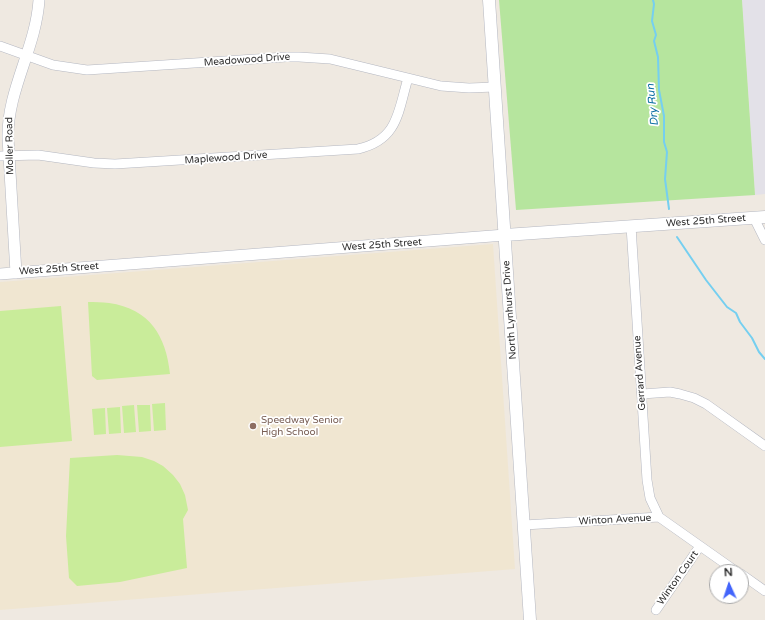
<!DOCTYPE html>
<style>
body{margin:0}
#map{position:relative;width:765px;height:620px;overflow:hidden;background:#efe9e1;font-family:"Varela Round",sans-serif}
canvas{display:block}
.north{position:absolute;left:709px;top:564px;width:40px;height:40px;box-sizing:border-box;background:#fff;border:1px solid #ababab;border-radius:50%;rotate:357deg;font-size:11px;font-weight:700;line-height:16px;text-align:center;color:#2e2e2e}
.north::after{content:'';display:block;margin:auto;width:14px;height:18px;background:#4264fb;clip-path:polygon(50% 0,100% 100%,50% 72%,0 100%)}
</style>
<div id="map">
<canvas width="765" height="620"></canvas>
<div class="north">N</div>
</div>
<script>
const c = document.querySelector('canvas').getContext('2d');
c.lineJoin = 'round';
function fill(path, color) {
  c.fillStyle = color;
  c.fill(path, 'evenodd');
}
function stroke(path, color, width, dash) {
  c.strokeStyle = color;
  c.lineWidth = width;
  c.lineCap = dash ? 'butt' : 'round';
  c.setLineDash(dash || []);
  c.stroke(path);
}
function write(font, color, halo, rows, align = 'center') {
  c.font = font + ' "Varela Round",sans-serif';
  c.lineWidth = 3.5;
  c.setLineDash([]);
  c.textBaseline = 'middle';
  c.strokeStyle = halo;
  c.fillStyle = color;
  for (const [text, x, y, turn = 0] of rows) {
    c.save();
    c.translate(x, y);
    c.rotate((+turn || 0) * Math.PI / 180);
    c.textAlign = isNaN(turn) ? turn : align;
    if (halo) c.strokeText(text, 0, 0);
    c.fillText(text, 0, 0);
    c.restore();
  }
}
fill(new Path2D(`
 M742,0H765V194L755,195Z`), '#e3e1e8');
fill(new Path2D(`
 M493,244L515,569L0,610V282Z`), '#f0e6d1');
fill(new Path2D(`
 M499,0H742L755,195L516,210Z`), '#b6e59e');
fill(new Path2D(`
 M88,302C95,302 102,302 109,303C150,309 166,336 170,374L97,380L92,376Z
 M61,306L72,441L0,447V311Z
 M165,403L166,430L154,431L152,404Z
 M134,405L136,432L124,433L122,406Z
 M137,405H150L151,431L139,432Z
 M120,407L121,433L109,434L107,408Z
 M105,408L106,434L94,435L92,409Z
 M117,455L142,457L154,461L163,466L173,475L180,484L185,495L188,510L183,519L187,568L120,582L77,586L69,578L66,536L70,458Z`), '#c9ec9a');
stroke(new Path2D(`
 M653,0L654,4L652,21L656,35L654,41L658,57L659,90L664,116V142L667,152L665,179L669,209
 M677,237L706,280L727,307L736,313L740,322L752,338L759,352L765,359`), '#75cff0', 2);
const minor = new Path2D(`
 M0,46L53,65L87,70L286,57H299L330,59L441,86L469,88L495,87
 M0,156L38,155L94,163L115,164L358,149C398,140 398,112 408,78
 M754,218L765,240
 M631,226L647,480L650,498L659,517
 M642,394L670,392L680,394L694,398L706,404L765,446
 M524,525L659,517L737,572
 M741,574L765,591
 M656,610L700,546`);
const tertiary = new Path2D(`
 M16,273L8,138C7,90 36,48 39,0
 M0,274L505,235`);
const secondary = new Path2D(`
 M489,0L530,620
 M505,235L765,217`);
stroke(minor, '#b4b7c1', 10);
stroke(tertiary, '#b4b7c1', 12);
stroke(secondary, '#b4b7c1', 13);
stroke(minor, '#fff', 9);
stroke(tertiary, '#fff', 11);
stroke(secondary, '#fff', 12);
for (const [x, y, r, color] of [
 [253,426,4,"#8d6e63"]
]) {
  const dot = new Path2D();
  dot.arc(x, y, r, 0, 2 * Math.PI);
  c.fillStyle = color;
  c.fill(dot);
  stroke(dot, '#fff', 1.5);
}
write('10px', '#2e2e2e', '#fff', [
 ["Meadowood Drive",247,60,-4],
 ["Moller Road",10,146,-91],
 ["Maplewood Drive",226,158,-4],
 ["West 25th Street",706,221,-4],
 ["West 25th Street",382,245,-4],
 ["West 25th Street",59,269,-4],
 ["North Lynhurst Drive",510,310,-94],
 ["Gerrard Avenue",640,373,-94],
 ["Winton Avenue",615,520,-3],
 ["Winton Court",678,578,-55]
]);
write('10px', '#785e54', '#fff', [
 ["Speedway Senior",261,420],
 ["High School",261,432]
], 'left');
write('italic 11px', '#0d6fa3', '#fff', [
 ["Dry Run",653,105,-96]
]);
</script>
